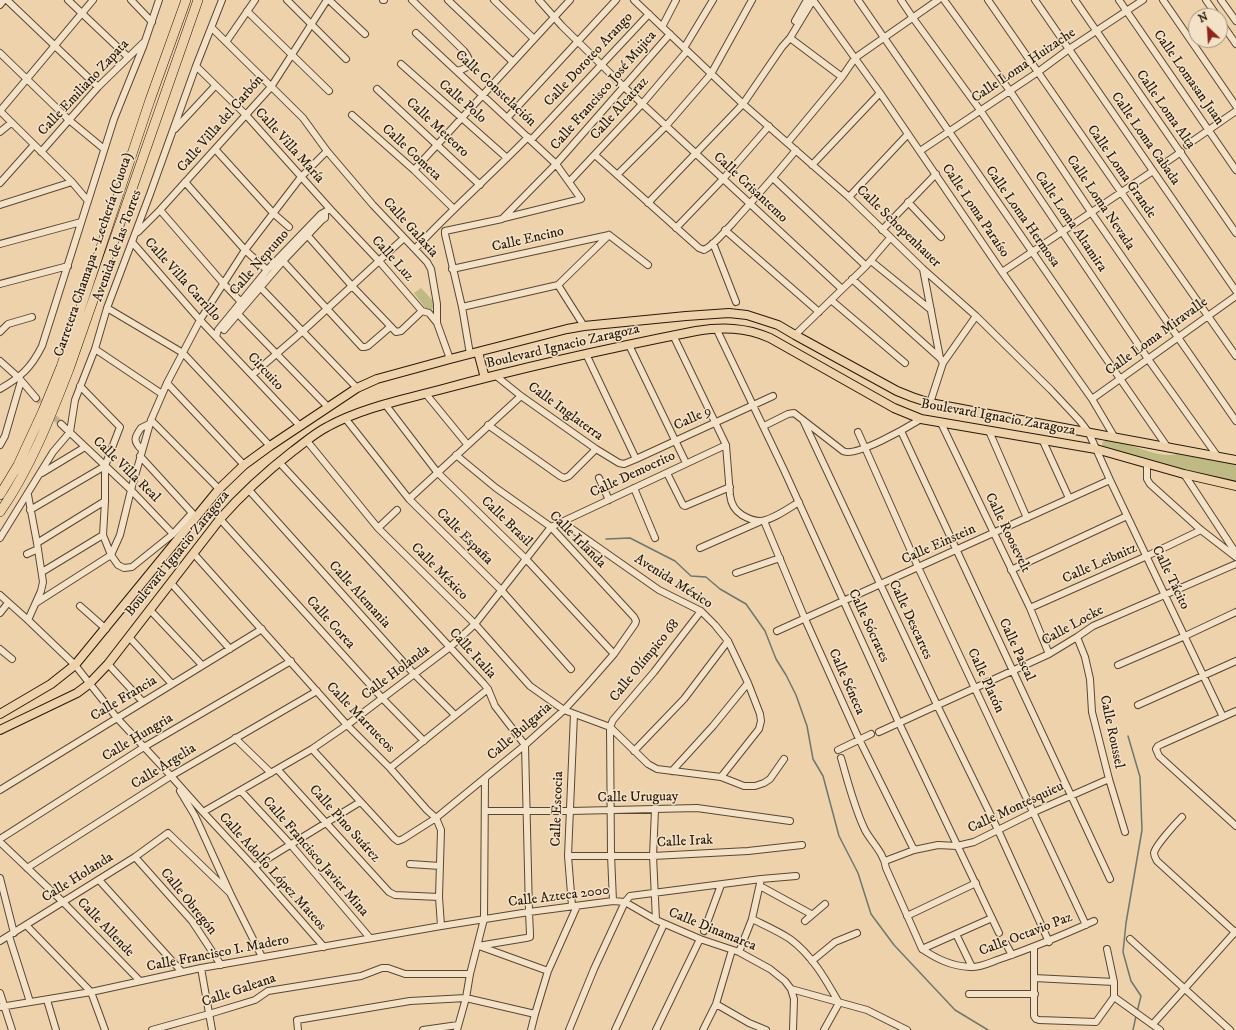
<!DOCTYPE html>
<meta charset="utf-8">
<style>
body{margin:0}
#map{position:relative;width:1236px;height:1030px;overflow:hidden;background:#edd2ab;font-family:"IM FELL DW Pica",serif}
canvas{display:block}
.north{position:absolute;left:1188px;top:8px;width:40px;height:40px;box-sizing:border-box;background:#f3e2c8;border:1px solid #a2927c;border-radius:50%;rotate:335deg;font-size:11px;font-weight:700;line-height:16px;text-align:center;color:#291909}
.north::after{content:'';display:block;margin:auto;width:14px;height:18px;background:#8f2418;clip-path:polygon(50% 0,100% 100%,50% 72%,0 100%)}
</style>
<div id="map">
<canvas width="1236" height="1030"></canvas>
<div class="north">N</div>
</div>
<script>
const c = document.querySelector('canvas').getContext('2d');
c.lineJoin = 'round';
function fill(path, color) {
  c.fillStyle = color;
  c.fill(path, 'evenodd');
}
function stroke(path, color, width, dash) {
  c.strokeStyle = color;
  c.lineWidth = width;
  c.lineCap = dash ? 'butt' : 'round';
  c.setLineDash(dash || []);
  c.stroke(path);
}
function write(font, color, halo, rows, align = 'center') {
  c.font = font + ' "IM FELL DW Pica",serif';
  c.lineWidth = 3;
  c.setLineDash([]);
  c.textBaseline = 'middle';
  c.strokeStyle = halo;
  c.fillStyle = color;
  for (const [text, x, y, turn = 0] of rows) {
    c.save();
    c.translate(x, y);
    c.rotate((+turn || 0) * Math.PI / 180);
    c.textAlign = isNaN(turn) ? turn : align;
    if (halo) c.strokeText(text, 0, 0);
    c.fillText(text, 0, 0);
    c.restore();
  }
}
fill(new Path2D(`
 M421,288L436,304L429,313L414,293Z
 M1104,441C1127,439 1155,460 1177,454L1236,464V484L1103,448L1102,443Z`), '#bfba84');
stroke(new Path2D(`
 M606,539L630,538L675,561L691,576L706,577L720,589L746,604L765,631L776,659L786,675L796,695L807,726L813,759L823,776L839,836L858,873L871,914L894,945L955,1010L988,1030
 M1128,736L1140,777L1142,830L1126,923L1123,952L1131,981L1141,996L1137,1012
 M1133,1030L1136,1016`), '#6e776e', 1.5);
stroke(new Path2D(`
 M36,398L61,424`), '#c6ad8b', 6, [6, 3]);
const minor = new Path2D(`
 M7,0L98,87
 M68,0L128,57
 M131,0L152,22
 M287,0L346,59
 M329,0L365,34
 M383,0H384
 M412,0L464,51C473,63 472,67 457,71
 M448,0L513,62
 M494,0L534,39
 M539,0L562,26L623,86L842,289
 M634,0L743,104L849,197L923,269L976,316L1051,390L1080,421L1089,433L1110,480L1223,717
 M813,0L880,93L1002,272L1092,399L1115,438
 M858,0L1168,448
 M901,0L913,18L980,110L1148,359L1218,457
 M944,0L1010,91L1091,212L1236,421
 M988,0L1121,192L1236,356
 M1035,0L1236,291
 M1075,0L1236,233
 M1119,0L1236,170
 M1163,0L1236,106
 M1206,0L1217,16
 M1221,0L1236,21
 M0,5L4,0
 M247,11L329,91
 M795,21L807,0
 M1220,21L1236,44
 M662,27L676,0
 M212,28L303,118L327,151L373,205L427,262L431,269L437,304V323L450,359
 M416,33L556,164L581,199L504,218
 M790,38L842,77
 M226,42L255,0
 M684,48L713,0
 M0,53L69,120L104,149
 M401,64L507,158
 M196,66L246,115L331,210L379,261L422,311L429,313L437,323
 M377,89L480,185
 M0,111L93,0
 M0,111L72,182L88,201
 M352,115L414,170L454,209
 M507,118L616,0
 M175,129L215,86
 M0,132L11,123
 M531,140L649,14
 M788,142L842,77L855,58L938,0
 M1187,145L1236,111
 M215,149L274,214L289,227
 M920,151L1038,72L1069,49L1143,0
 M41,152L98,87L143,43
 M595,155L699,248L704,250C714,245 723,233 731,225C753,200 775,176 796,150
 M1168,161L1181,152
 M812,165L880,93
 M414,170L570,0
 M617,175L666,126L711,74L752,0
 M774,179L866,266
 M185,182L245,250L267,270
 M569,182L642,104L687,51
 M0,183L34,145
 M849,197L908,134
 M908,202L941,237
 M648,203L743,104L782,47L790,38L813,0
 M0,205L72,182
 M160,210L223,283L241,302
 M676,228L723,179L769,126
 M725,230L819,312
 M882,230L936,174
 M138,232L160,210L271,87L327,0
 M609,235L648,265
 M308,236L352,286L396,332L401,331L422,311
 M132,242L200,320L300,426
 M713,243L736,302
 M0,244L81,222
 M415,249C451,210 491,175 528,137
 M381,259L404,238
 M283,261L362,347H365L368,346L390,327
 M871,261L931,310
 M452,269L609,235
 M923,269L940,358
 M1002,272L1153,171
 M852,279L940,358L943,363
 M0,284L68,266
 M558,285L609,235
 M558,285L584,326
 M261,288L357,388
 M831,300L905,363
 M462,307L558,285
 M107,308L183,353L270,446
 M238,314L328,407
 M716,328L784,470L899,723L999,933
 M224,330L283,261L322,220L325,218V213
 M0,332L8,324L32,317
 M673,335L726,445L730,495C731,504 734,510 742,515C747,518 754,521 760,521C771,521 789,508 799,502
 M795,335L866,266L890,238
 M216,337L218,330L267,270L321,214L330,209
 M629,345L686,463
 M95,349L162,394
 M470,354L462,307L445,234V231L502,219L556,164L670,34
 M586,354L636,459
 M0,361L19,378L36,398
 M252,375L303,331L379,261
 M495,375L521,396L596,449L619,463L624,464L636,459L773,396
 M167,383L244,465
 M0,389C21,377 31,368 42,346L114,119L143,47L159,0
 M426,394L467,444
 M1092,399L1236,296
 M930,403L943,363L976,316
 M385,404L437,472L526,559L614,654
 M345,418L409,499L502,591L571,669
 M151,420L219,489
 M803,420L937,705L998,830L1049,942
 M941,423L1030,608L1049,654
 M61,424L131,490L173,534
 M488,425L560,476L564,478L569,476L596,449
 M764,426L788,414L794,413L843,451C855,458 908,427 921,419
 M901,431L1110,879
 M989,431L1027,518
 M858,432L918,567L1086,925
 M1042,439L1069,498
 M307,441L378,528L475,624L530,686L564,710L610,727L648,764L657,769L721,777L744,786H755L764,783L770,779L784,759
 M0,445L5,436L21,381
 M142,450C133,441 134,438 141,428L149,424
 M140,456L194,515
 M279,462L483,683L488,689L495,706L525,745L529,912L530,934V937L526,938L478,946
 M1147,464V479L1150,484L1201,530L1236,557
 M105,466V501L103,535L111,555L118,565L124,568L132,567L173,534L192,513
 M42,473L85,447
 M667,473L683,505L685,506L730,487
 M1184,474L1236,553
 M599,478L609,500
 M634,488L655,538
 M248,489L415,675L455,715
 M28,495L37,543L43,582L41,591L28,620
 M409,499L521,396
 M30,510L105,466L120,427L80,386
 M220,519L383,699L424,741
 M764,521L805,619L859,739L914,850
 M562,522L659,590L701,611L715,625L728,641L748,683L760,714L761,721L759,729L721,777
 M378,528L397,510
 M0,538L53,452L70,432L75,400L95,349L107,308L150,194L196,66L222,0
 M37,543L105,501
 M700,548L759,522
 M27,554L38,549
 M194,554L347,725L390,768L427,810L436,818L441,830L439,897L441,926
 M1011,570L1127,516
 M42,572L103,535
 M736,573L780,558
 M171,583L230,649
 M0,595L28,620L75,665L117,718L171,776L203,812L254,867L324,947
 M36,603L111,555L120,535L131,490L151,420L167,383L200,320L245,250L301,177L327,151
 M80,606L106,629
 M1030,608L1147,556L1201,530
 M150,610L202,665
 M0,613L8,603
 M777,631L1110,480
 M129,637L172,684
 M1077,637L1085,657L1090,679L1092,712L1109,779L1125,832
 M0,649L12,659
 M108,664L143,702
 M1118,665L1185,636L1236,612
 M1138,705L1236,661
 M1236,711L1162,744L1158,746L1156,749L1159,756L1236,826
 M879,732L1049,654L1077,637L1093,626L1236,564
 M235,738L271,773
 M312,749L394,838L398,841L403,839L436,818L525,745L564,710L586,686L614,654L635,624L636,621L634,617L551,527L496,488L456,455
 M838,750L871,734
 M634,751L684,699L728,641
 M841,758C848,782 854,807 865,830C872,843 884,853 886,868L922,949C937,959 951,966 970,967C980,968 991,962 1000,959C1032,948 1063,935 1094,921
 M390,768L488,689
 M278,770L389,892L395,895L439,897
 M672,771L713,726L748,683
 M0,790L262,629
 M180,791L195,816L230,893L262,957
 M241,791L291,845L370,938
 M655,810L653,856L656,920
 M485,811H570L697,808L790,821
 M203,812L312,749L347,725L450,647L475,624L551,527L726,445
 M1182,817C1176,823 1155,846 1154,853C1154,856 1156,859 1157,861L1236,933
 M0,839L144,747L291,661
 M0,842L63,902L140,981
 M568,856H653L748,851L802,845
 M135,857L192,921L221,965
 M885,861L914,850L938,845L957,846L974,842L1034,812L1109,779
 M410,864L440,866
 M254,867L360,802
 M27,868L171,776L317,691
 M0,878L14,933
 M99,880L182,972
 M760,886L811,914
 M613,901L611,855L610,727L613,720L654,672L701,611
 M572,906L568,856L574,714
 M907,916L976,883
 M752,919C764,925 778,931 790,939C812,955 826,980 839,1003L824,1030
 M805,921L825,904
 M26,925L91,992L105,1030
 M704,931L721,885
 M956,934L972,967
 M9,936L30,1002
 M1130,939L1230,1030
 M0,941L135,857L168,833L230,893
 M1006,944L1012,955
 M479,946L548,971
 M1034,948V1016L1036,1019L1039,1020L1096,1022L1114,997
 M922,949L992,918
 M1107,949L1114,982V997
 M739,952L752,919L761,879
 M812,961L835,942L857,933
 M201,968L212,1030
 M1034,978L1114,982
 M791,989L867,1010L907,1030
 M0,993L12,1030
 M969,994H1035
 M1114,997L1160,1030
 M47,1000L56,1030
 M716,1004L749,1023L766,1030
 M0,1007L91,992L201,968L441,926L529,912L613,901L625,902L656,920L700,939L739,952L770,969L785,981L791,989L794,999L793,1030
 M1153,1024L1236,931
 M152,1030L209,1014L255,1000L268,991L361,976L382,968H388L405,974H470
 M298,1030L297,1020L410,1001L466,998L535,1014
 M423,1030L458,1025
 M457,1030L466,998L470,974L484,919L485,778
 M531,1030L535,1014L548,971L577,906
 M569,1030L594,969L625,902L630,896L761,879L796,876
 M615,1030L664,924
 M656,1030L700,939
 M703,1030L716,1004L732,950`);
const major = new Path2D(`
 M478,352L485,378
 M0,714L51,684L75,665L219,489L244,465L270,446L357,388L377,379L450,359L567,329L584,326L686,316L729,313L747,315L778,325L795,335L897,391L912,397L930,403L1236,460
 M0,730L77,693L89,684L108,664L220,519C242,494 266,472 293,451C304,443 315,433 327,427C361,408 402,400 439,390C524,367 610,348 696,331C722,327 745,327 770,338L894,408L921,419L1096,449L1184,474L1236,486`);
const highway = new Path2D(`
 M0,495L18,465L43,411L61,367L150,100L186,0
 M0,512C30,469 50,418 69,369L198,0`);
stroke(minor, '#5a4732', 8);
stroke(major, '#291909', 10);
stroke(highway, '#291909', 10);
stroke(minor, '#f3e2c8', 6);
stroke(major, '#edd2ab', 8);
stroke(highway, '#edd2ab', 9);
write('14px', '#291909', '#f3e2c8', [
 ["Calle Doroteo Arango",589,60,-47],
 ["Calle Loma Huizache",1024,66,-34],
 ["Calle Lomasan Juan",1188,78,55],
 ["Calle Emiliano Zapata",84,88,-47],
 ["Calle Constelación",495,89,43],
 ["Calle Francisco José Mujica",604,91,-49],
 ["Calle Polo",462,102,41],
 ["Calle Alcatraz",620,109,-48],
 ["Calle Loma Alta",1165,110,55],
 ["Calle Villa del Carbón",221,124,-49],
 ["Calle Meteoro",437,128,43],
 ["Calle Loma Cabada",1145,139,55],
 ["Calle Villa María",289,146,48],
 ["Calle Cometa",411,153,43],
 ["Calle Loma Grande",1121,172,55],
 ["Calle Crisantemo",750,188,43],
 ["Calle Loma Nevada",1100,203,56],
 ["Calle Loma Paraíso",975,211,56],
 ["Calle Loma Hermosa",1022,217,55],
 ["Calle Loma Altamira",1070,222,56],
 ["Calle Schopenhauer",898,227,44],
 ["Calle Galaxia",410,228,48],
 ["Calle Encino",528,240,-13],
 ["Avenida de las Torres",118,246,-70],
 ["Carretera Chamapa - Lechería (Cuota)",94,255,-71],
 ["Calle Luz",392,259,48],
 ["Calle Neptuno",260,263,-49],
 ["Calle Villa Carrillo",182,280,48],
 ["Calle Loma Miravalle",1157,337,-36],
 ["Boulevard Ignacio Zaragoza",563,347,-13],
 ["Circuito",265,372,47],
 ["Calle Inglaterra",565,412,36],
 ["Boulevard Ignacio Zaragoza",998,418,10],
 ["Calle 9",693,419,-25],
 ["Calle Villa Real",126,470,44],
 ["Calle Democrito",633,475,-25],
 ["Calle Brasil",506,522,44],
 ["Calle Roosevelt",1007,533,64],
 ["Calle España",464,537,45],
 ["Calle Irlanda",577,540,45],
 ["Calle Einstein",939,545,-24],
 ["Boulevard Ignacio Zaragoza",178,554,-51],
 ["Calle Leibnitz",1100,564,-24],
 ["Calle México",439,572,45],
 ["Calle Tácito",1170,578,64],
 ["Avenida México",673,582,32],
 ["Calle Alemania",359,595,48],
 ["Calle Descartes",910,620,65],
 ["Calle Corea",330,623,48],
 ["Calle Sócrates",868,626,65],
 ["Calle Locke",1073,626,-29],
 ["Calle Pascal",1016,650,65],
 ["Calle Italia",472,654,48],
 ["Calle Olímpico 68",645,661,-51],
 ["Calle Holanda",396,673,-37],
 ["Calle Platón",985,681,65],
 ["Calle Séneca",846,682,66],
 ["Calle Francia",124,699,-31],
 ["Calle Marruecos",360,718,46],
 ["Calle Bulgaria",520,732,-41],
 ["Calle Roussel",1111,732,78],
 ["Calle Hungria",138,738,-31],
 ["Calle Argelia",164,767,-32],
 ["Calle Uruguay",638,798,-1],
 ["Calle Montesquieu",1016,808,-25],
 ["Calle Escocia",558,809,-88],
 ["Calle Pino Suárez",344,824,48],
 ["Calle Irak",685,842,-3],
 ["Calle Francisco Javier Mina",315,857,49],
 ["Calle Adolfo López Mateos",272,872,48],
 ["Calle Holanda",78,878,-32],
 ["Calle Azteca 2000",559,897,-7],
 ["Calle Obregón",188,902,51],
 ["Calle Allende",105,928,46],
 ["Calle Dinamarca",712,930,22],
 ["Calle Octavio Paz",1026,935,-21],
 ["Calle Francisco I. Madero",218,954,-11],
 ["Calle Galeana",239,991,-19]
]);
</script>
